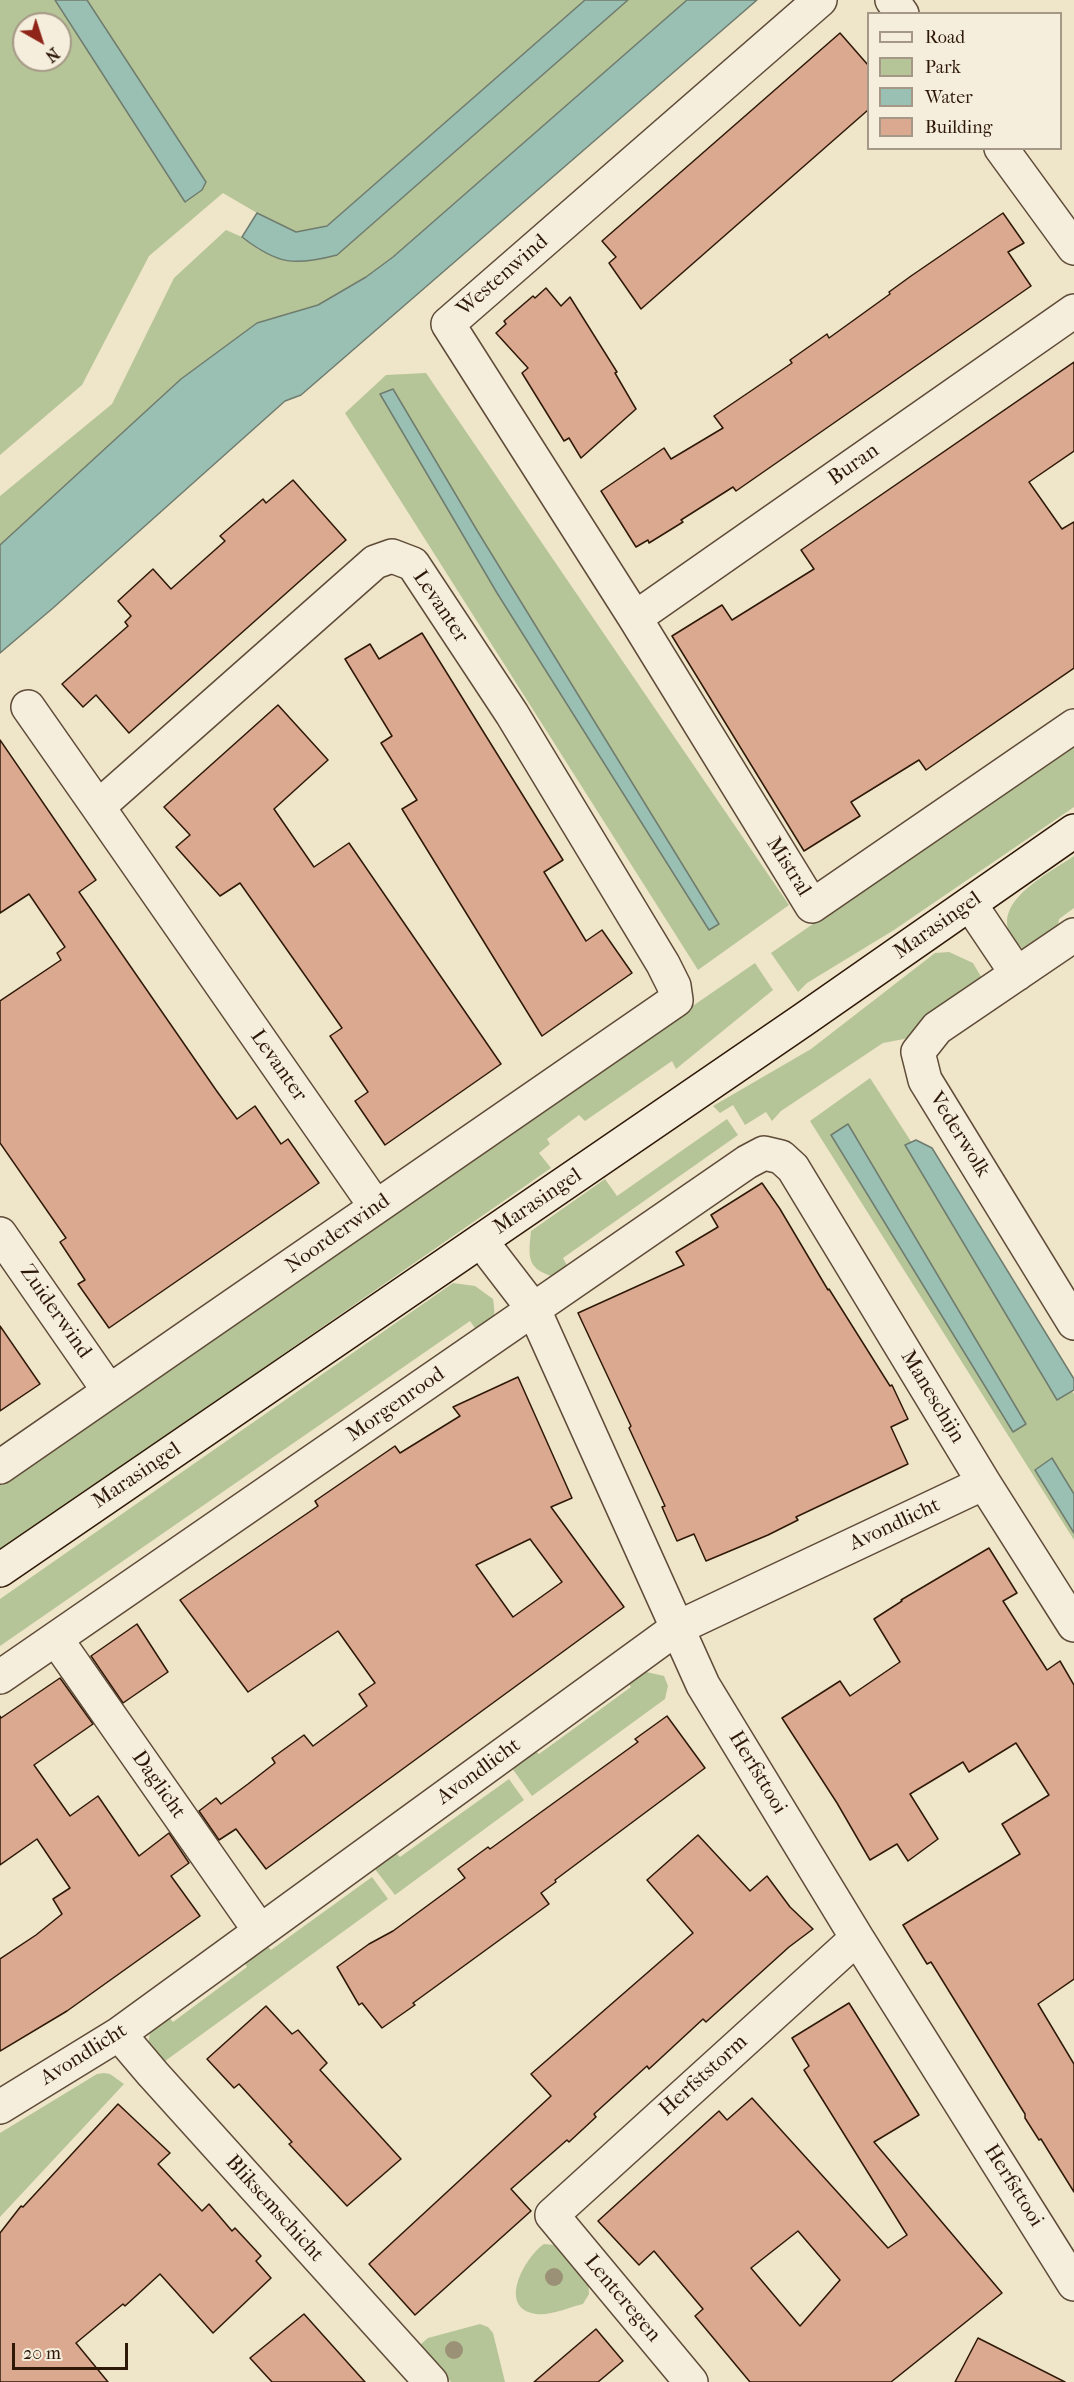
<!DOCTYPE html>
<style>
body{margin:0}
#map{position:relative;width:1074px;height:2382px;overflow:hidden;background:#efe5c9;font-family:"IM FELL French Canon",serif}
canvas{display:block}
.legend{position:absolute;left:867px;top:12px;width:195px;height:138px;box-sizing:border-box;background:#f5eedc;border:2px solid #a59887;margin:0;padding:8px 10px;list-style:none;font-size:18px;color:#2e1807}
.legend li{display:flex;align-items:center;gap:12px;height:30px}
.legend b{width:30px;border:2px solid #a59887}
.north{position:absolute;left:12px;top:12px;width:60px;height:60px;box-sizing:border-box;background:#f5eedc;border:2px solid #a59887;border-radius:50%;rotate:141deg;font-size:16px;font-weight:700;line-height:24px;text-align:center;color:#2e1807}
.north::after{content:'';display:block;margin:auto;width:21px;height:27px;background:#8f2418;clip-path:polygon(50% 0,100% 100%,50% 72%,0 100%)}
.scale{position:absolute;left:12px;top:2343px;width:116px;height:27px;box-sizing:border-box;border:3px solid #2e1807;border-top:0;padding-left:8px;font-size:18px;line-height:21px;white-space:nowrap;color:#2e1807;-webkit-text-stroke:4px #f5eedc;paint-order:stroke}
</style>
<div id="map">
<canvas width="1074" height="2382"></canvas>
<ul class="legend">
<li><b style="height:8px;background:#f5eedc"></b>Road</li>
<li><b style="height:16px;background:#b6c598"></b>Park</li>
<li><b style="height:16px;background:#9abfb3"></b>Water</li>
<li><b style="height:16px;background:#dba990"></b>Building</li>
</ul>
<div class="north">N</div>
<div class="scale">20 m</div>
</div>
<script>
const c = document.querySelector('canvas').getContext('2d');
c.lineJoin = 'round';
function fill(path, color) {
  c.fillStyle = color;
  c.fill(path, 'evenodd');
}
function stroke(path, color, width, dash) {
  c.strokeStyle = color;
  c.lineWidth = width;
  c.lineCap = dash ? 'butt' : 'round';
  c.setLineDash(dash || []);
  c.stroke(path);
}
function write(font, color, halo, rows, align = 'center') {
  c.font = font + ' "IM FELL French Canon",serif';
  c.lineWidth = 6;
  c.setLineDash([]);
  c.textBaseline = 'middle';
  c.strokeStyle = halo;
  c.fillStyle = color;
  for (const [text, x, y, turn = 0] of rows) {
    c.save();
    c.translate(x, y);
    c.rotate((+turn || 0) * Math.PI / 180);
    c.textAlign = isNaN(turn) ? turn : align;
    if (halo) c.strokeText(text, 0, 0);
    c.fillText(text, 0, 0);
    c.restore();
  }
}
fill(new Path2D(`
 M0,0H55L185,202L206,182L87,0H585L326,227L296,232L257,213L223,193L149,256L82,385L0,455ZM24,24H60V60H24Z
 M628,0H687L393,257L366,277L318,305L257,323L181,379L0,545V496L112,404L174,278L226,230L242,237L259,250L337,255Z
 M426,373L789,905L698,970L345,413L386,375Z
 M1074,743V807L894,930L807,983L798,992L771,953Z
 M1074,856V908L1059,919L1056,938L1042,948H1022C977,909 1046,875 1074,856Z
 M949,952L973,963L983,980L909,1038L883,1043L781,1111L772,1121L766,1112L745,1125L733,1105L720,1113L713,1106L811,1049L935,953Z
 M755,963L773,990L676,1069L672,1061L585,1121L579,1115L547,1139L550,1144L539,1153L551,1168L0,1551V1484Z
 M870,1078L1074,1394V1540L810,1121Z
 M727,1119L738,1135L563,1258L570,1271L557,1278C527,1269 528,1260 531,1231L605,1179L617,1196Z
 M453,1283L475,1286L493,1299C496,1318 495,1323 479,1334L470,1321L0,1646V1599Z
 M642,1671L664,1676L668,1686L665,1699L532,1796L509,1764L531,1747L539,1754L631,1687L625,1678Z
 M509,1779L524,1800L395,1895L371,1864L392,1849L400,1857Z
 M372,1877L388,1899L161,2064L148,2045L151,2026L166,2013L173,2022L247,1967L242,1957L263,1942L271,1950Z
 M104,2073L110,2074L124,2084L0,2217V2133L97,2074Z
 M544,2244L554,2245L588,2281L589,2294L583,2304C569,2307 551,2316 536,2314C496,2308 525,2257 544,2244Z
 M480,2324L488,2327L493,2333L505,2382H451L421,2348V2344L428,2338Z`), '#b6c598');
const water = new Path2D(`
 M55,0H87L206,182L202,190L185,202Z
 M585,0H628L337,255C295,266 278,265 242,237L257,213L296,232L327,226Z
 M687,0H757L301,395L285,401L53,608L0,653V545L181,379L257,323L318,305L366,277L393,257Z
 M393,389L478,532L719,924L709,930L497,593L380,394Z
 M848,1124L1026,1424L1013,1432L831,1135Z
 M916,1140L932,1148L1074,1379V1390L1057,1400L905,1145Z
 M1052,1458L1074,1494V1533L1035,1470Z`);
fill(water, '#9abfb3');
stroke(water, '#6f7c6e', 1.5);
const building = new Path2D(`
 M840,33L868,65V110L641,309L609,263L616,257L602,241Z
 M1003,213L1024,243L1008,252L1031,286L736,491L733,487L681,520L683,522L649,543L648,540L636,547L601,491L664,448L671,459L723,428L714,416L792,363L790,360L827,334L829,338L890,294L889,292L911,276Z
 M546,288L561,306L570,297L617,372L615,373L636,409L581,458L569,438L564,441L522,373L528,368L496,333L506,324L504,321L533,296L535,298Z
 M1074,362V451L1029,482L1062,529L1074,522V668L926,770L919,760L851,802L860,816L804,851L672,636L722,605L732,620L814,569L801,550Z
 M293,480L346,540L129,733L96,695L83,707L62,684L128,626L125,622L131,616L118,601L153,569L171,589L225,541L220,536L263,499L266,503Z
 M422,633L563,860L544,872L586,941L602,930L632,973L542,1036L402,809L417,800L381,743L392,736L345,659L370,644L379,659Z
 M278,705L328,760L274,809L314,867L349,843L501,1064L385,1145L355,1101L368,1092L330,1036L342,1028L240,883L220,896L176,847L190,835L164,807Z
 M0,740L96,880L79,892L216,1090L237,1119L255,1106L281,1144L288,1139L319,1183L109,1328L78,1284L85,1280L60,1242L66,1238L0,1143V1001L61,960L57,953L65,947L29,894L0,913Z
 M762,1183L780,1209L828,1290L829,1289L890,1386L892,1385L908,1419L891,1427L908,1464L796,1517L798,1520L768,1535L706,1561L694,1534L677,1541L662,1507L665,1506L629,1428L631,1426L578,1313L684,1265L676,1252L718,1227L711,1215Z
 M0,1326L40,1384L0,1411Z
 M518,1377L572,1498L551,1507L624,1607L266,1869L236,1829L219,1840L199,1811L216,1798L221,1804L248,1784L275,1763L272,1758L304,1735L313,1746L367,1706L359,1694L375,1683L338,1631L248,1692L180,1600L318,1506L315,1501L395,1446L400,1453L460,1416L453,1407ZM530,1539L562,1582L513,1617L476,1565Z
 M989,1548L1017,1593L1003,1601L1047,1670L1060,1661L1074,1685V1979L1038,2004L1074,2064V2192L1041,2139L1039,2140L1025,2118V2114L931,1962L927,1964L903,1925L1020,1854L1002,1824L1049,1795L1016,1743L969,1772L963,1762L910,1794L938,1839L908,1861L897,1844L870,1860L837,1803L782,1718L840,1681L850,1696L900,1662L874,1619L902,1601L901,1600Z
 M137,1624L168,1672L123,1703L91,1656Z
 M60,1678L93,1724L34,1765L70,1816L98,1796L139,1856L169,1833L189,1863L171,1876L200,1916L67,2011L0,2051V1959L36,1935L62,1914L53,1899L70,1888L37,1839L0,1865V1716L1,1718Z
 M667,1716L705,1768L555,1880L556,1882L541,1893L549,1904L413,2003L415,2005L382,2028L362,2003L359,2005L337,1967L369,1944L393,1931L465,1878L458,1869L488,1847L490,1849L638,1742L635,1739Z
 M698,1835L750,1891L767,1876L790,1907L813,1929L789,1947L706,2022L703,2019L649,2069L647,2066L594,2114L596,2117L569,2142L567,2140L511,2189L531,2211L415,2315L369,2264L551,2096L531,2074L693,1933L647,1880Z
 M849,2003L919,2115L874,2142L1002,2293L891,2382H750L695,2316L703,2309L654,2251L639,2265L598,2221L719,2111L727,2120L752,2098L888,2248L907,2235L804,2070L809,2066L792,2038ZM798,2231L840,2280L800,2326L751,2268Z
 M266,2006L292,2034L298,2030L327,2063L320,2070L401,2159L347,2206L289,2144L292,2142L239,2084L234,2088L207,2059Z
 M118,2104L170,2153L158,2164L202,2211L209,2204L232,2231L235,2228L261,2256L256,2261L271,2278L213,2333L160,2274L125,2306L123,2304L76,2343L108,2382H0V2233L21,2206L23,2207Z
 M304,2314L365,2382H272L250,2358Z
 M596,2329L623,2361L598,2382H534Z
 M978,2338L1065,2382H955Z`);
fill(building, '#dba990');
stroke(building, '#2e1807', 1.5);
const street = new Path2D(`
 M820,0L448,324L635,618L812,906L1074,726
 M892,0L902,14
 M1001,148L1074,248
 M635,618L1074,311
 M28,707L98,807
 M970,904L1017,974
 M1074,935L937,1028L918,1052L925,1080L1074,1323
 M0,1234L109,1391
 M481,1241L534,1310L703,1685L857,1938L1074,2284
 M0,1467C225,1311 450,1156 676,1000L674,986L663,964L512,714L413,564L392,556L375,562L98,807L376,1207
 M56,1639L260,1931
 M0,1677L747,1162L764,1153L781,1157L793,1168L984,1483L1074,1625
 M119,2034L153,2074L431,2382
 M0,2107L119,2034L677,1628L984,1483
 M691,2382L552,2215L857,1938`);
const secondary = new Path2D(`
 M0,1570L803,1020L1074,831`);
stroke(street, '#5e4b38', 36);
stroke(secondary, '#2e1807', 36);
stroke(street, '#f5eedc', 33);
stroke(secondary, '#f5eedc', 33);
c.fillStyle = '#9b9176';
for (const [x, y] of [
 [554,2277],
 [454,2350]
]) {
  c.beginPath();
  c.arc(x, y, 9, 0, 2 * Math.PI);
  c.fill();
}
write('21px', '#2e1807', '#f5eedc', [
 ["Westenwind",503,276,-41],
 ["Buran",854,465,-35],
 ["Levanter",440,607,56],
 ["Mistral",788,867,58],
 ["Marasingel",938,926,-35],
 ["Levanter",278,1066,55],
 ["Vederwolk",959,1135,58],
 ["Marasingel",538,1202,-34],
 ["Noorderwind",338,1234,-35],
 ["Zuiderwind",55,1312,55],
 ["Maneschijn",932,1397,59],
 ["Morgenrood",396,1405,-35],
 ["Marasingel",137,1476,-34],
 ["Avondlicht",895,1525,-25],
 ["Avondlicht",479,1772,-36],
 ["Herfsttooi",757,1773,59],
 ["Daglicht",158,1785,55],
 ["Avondlicht",84,2055,-32],
 ["Herfststorm",704,2076,-42],
 ["Herfsttooi",1013,2186,58],
 ["Bliksemschicht",274,2209,48],
 ["Lenteregen",622,2299,50]
]);
</script>
